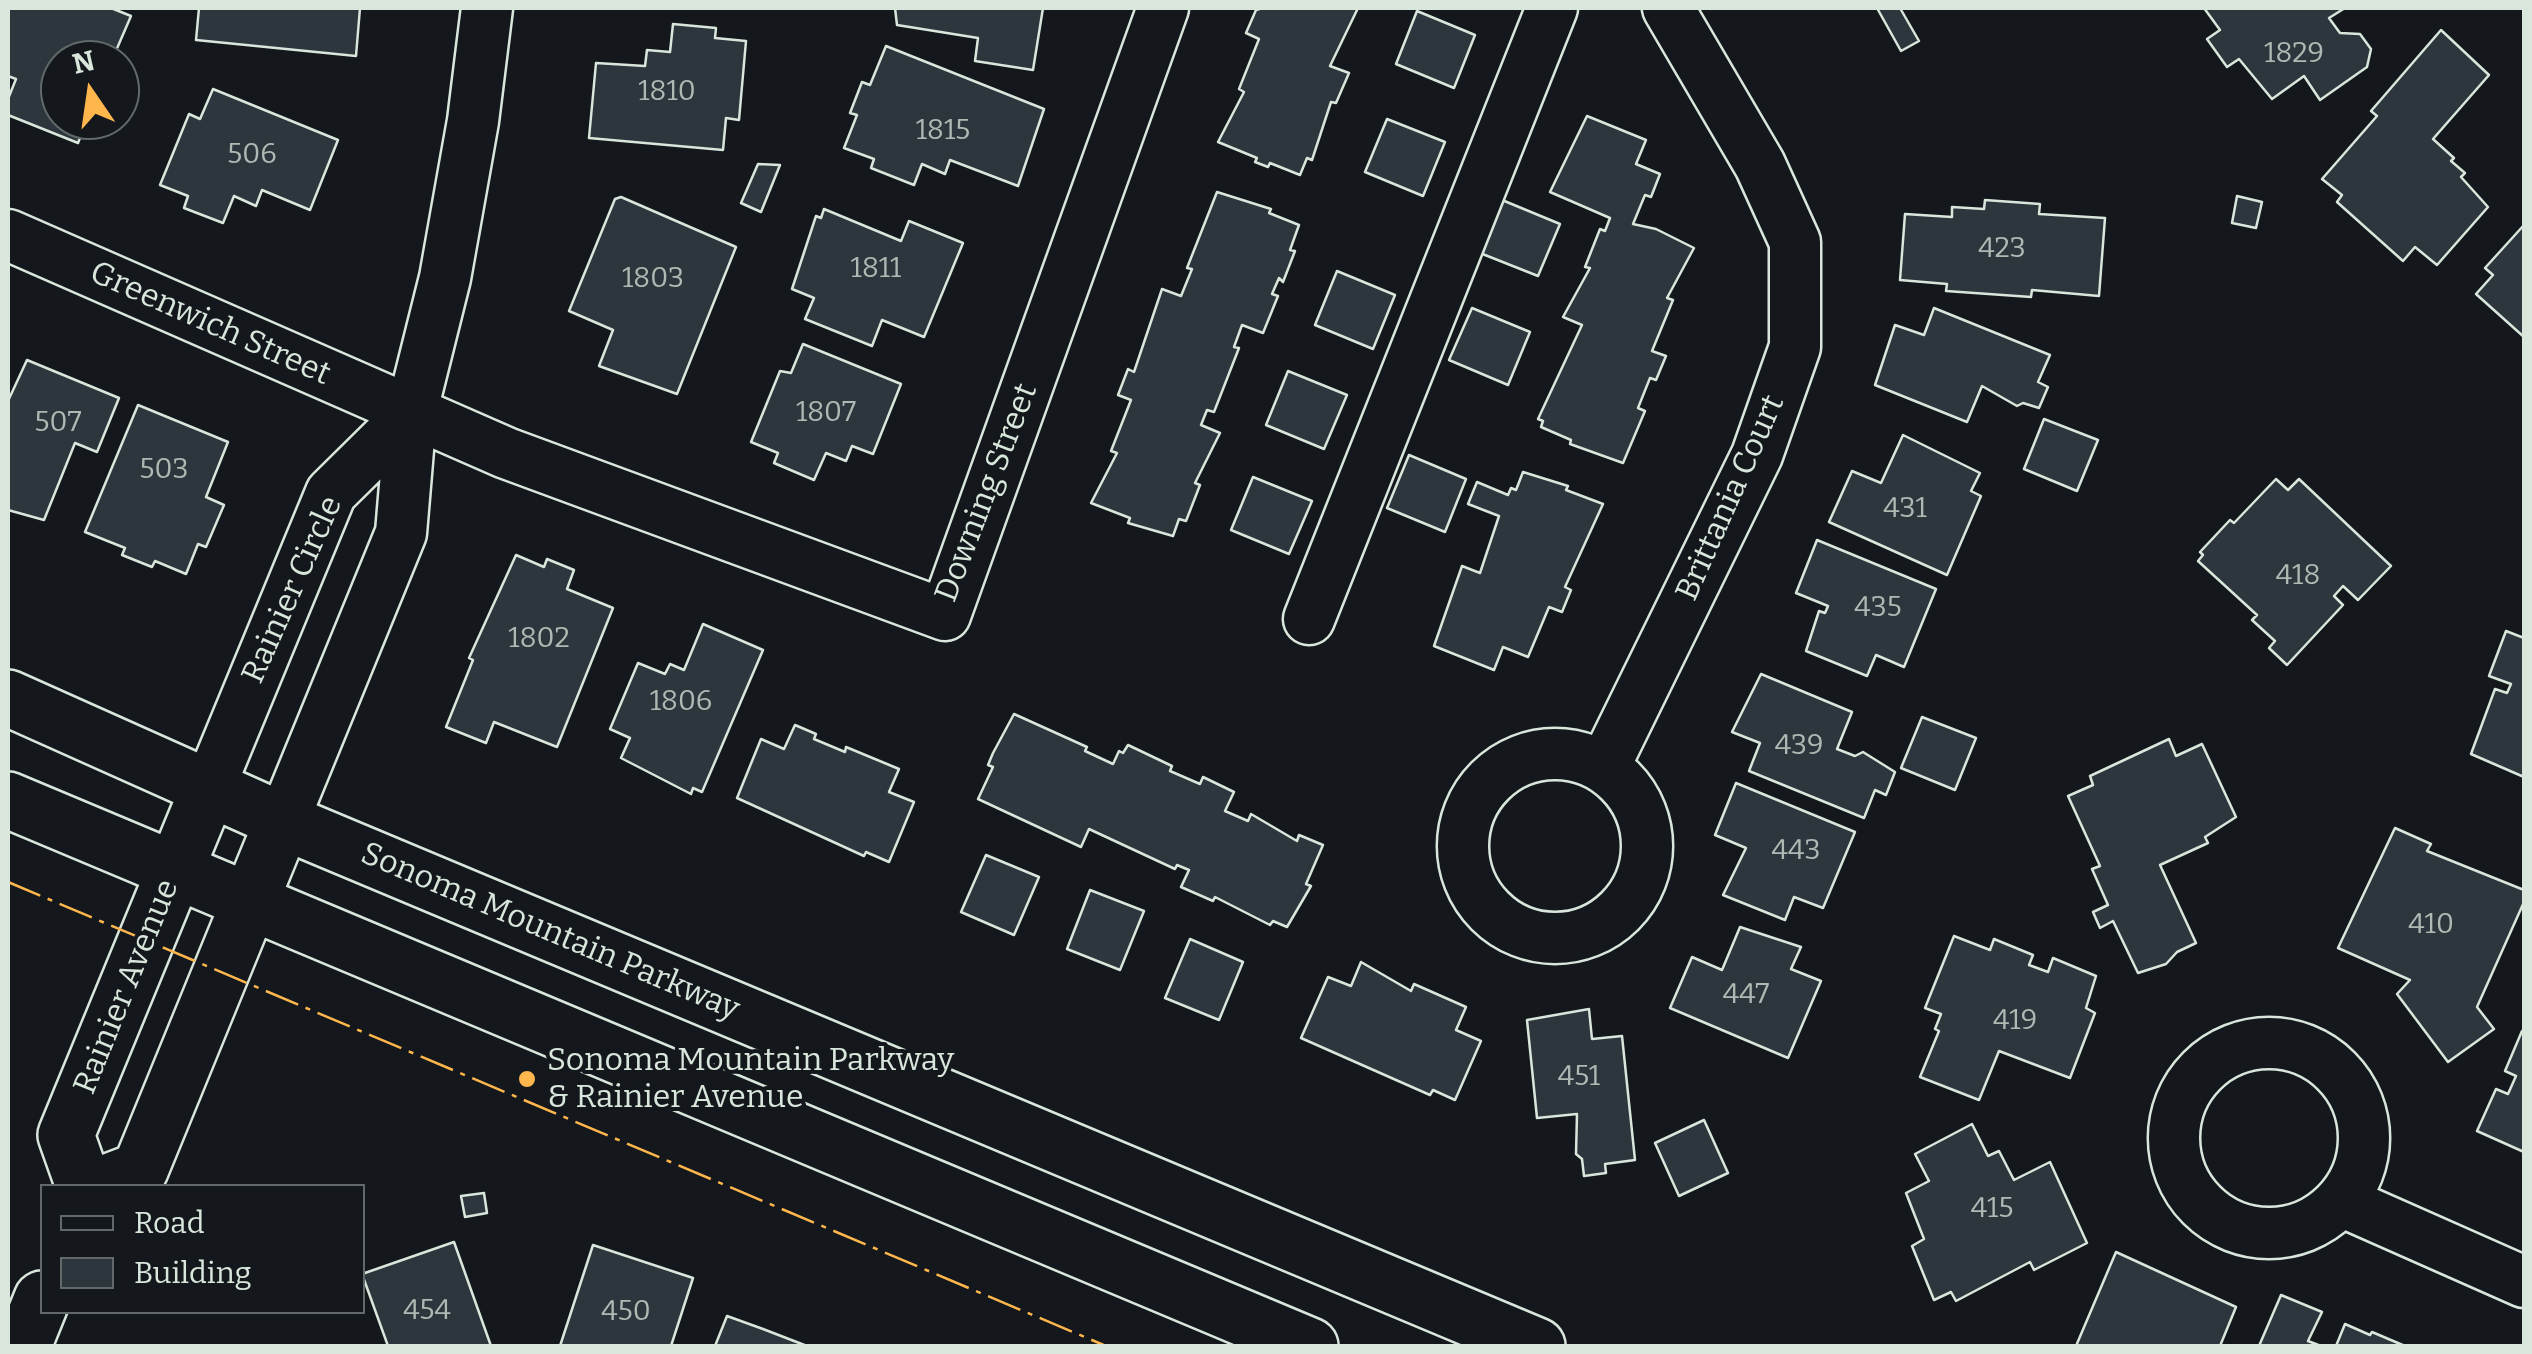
<!DOCTYPE html>
<style>
body{margin:0}
#map{position:relative;width:2532px;height:1354px;overflow:hidden;background:#14181c;font-family:Bitter,serif}
canvas{display:block}
.frame{position:absolute;inset:0;border:10px solid #d8e6dc;pointer-events:none}
.legend{position:absolute;left:40px;top:1184px;width:325px;height:130px;box-sizing:border-box;background:#14181c;border:2px solid #626a69;margin:0;padding:12px 18px;list-style:none;font-size:30px;color:#d8e6dc}
.legend li{display:flex;align-items:center;gap:20px;height:50px}
.legend b{width:50px;border:2px solid #626a69}
.north{position:absolute;left:40px;top:40px;width:100px;height:100px;box-sizing:border-box;background:#14181c;border:2px solid #626a69;border-radius:50%;rotate:347deg;font-size:28px;font-weight:700;line-height:40px;text-align:center;color:#d8e6dc}
.north::after{content:'';display:block;margin:auto;width:35px;height:45px;background:#ffb74d;clip-path:polygon(50% 0,100% 100%,50% 72%,0 100%)}
</style>
<div id="map">
<canvas width="2532" height="1354"></canvas>
<div class="frame"></div>
<ul class="legend">
<li><b style="height:12px;background:#14181c"></b>Road</li>
<li><b style="height:28px;background:#2c363c"></b>Building</li>
</ul>
<div class="north">N</div>
</div>
<script>
const c = document.querySelector('canvas').getContext('2d');
c.lineJoin = 'round';
function fill(path, color) {
  c.fillStyle = color;
  c.fill(path, 'evenodd');
}
function stroke(path, color, width, dash) {
  c.strokeStyle = color;
  c.lineWidth = width;
  c.lineCap = dash ? 'butt' : 'round';
  c.setLineDash(dash || []);
  c.stroke(path);
}
function write(font, color, halo, rows, align = 'center') {
  c.font = font + ' Bitter,serif';
  c.lineWidth = 8;
  c.setLineDash([]);
  c.textBaseline = 'middle';
  c.strokeStyle = halo;
  c.fillStyle = color;
  for (const [text, x, y, turn = 0] of rows) {
    c.save();
    c.translate(x, y);
    c.rotate((+turn || 0) * Math.PI / 180);
    c.textAlign = isNaN(turn) ? turn : align;
    if (halo) c.strokeText(text, 0, 0);
    c.fillText(text, 0, 0);
    c.restore();
  }
}
const building = new Path2D(`
 M8,8H111L131,16L112,60H60V120H87L78,143L8,115V99L16,79L8,76Z
 M199,8H360L356,56L196,40Z
 M895,8H1043L1033,70L975,61L978,38L897,25Z
 M1263,8H1358L1330,66L1349,73L1336,103L1331,102L1312,160L1307,158L1300,175L1270,163L1268,167L1255,162L1257,158L1218,142L1244,92L1239,89L1259,39L1246,33L1256,10Z
 M1877,8H1900L1919,41L1901,51Z
 M2204,8H2345L2329,18L2340,33L2360,34L2371,49L2367,67L2320,100L2304,76L2272,99L2239,59L2227,67L2207,39L2220,30Z
 M1417,11L1475,35L1454,88L1396,64Z
 M673,24L716,28L715,38L746,41L739,120L726,118L723,150L589,138L596,63L645,66L647,50L670,52Z
 M2441,30L2489,75L2433,139L2454,158L2451,161L2465,173L2461,177L2488,207L2437,265L2415,247L2403,261L2337,202L2342,195L2322,179L2377,116L2371,111Z
 M886,46L1044,109L1018,186L950,160L945,174L922,164L914,185L871,168L874,159L844,148L857,115L850,113L862,82L870,85Z
 M213,89L338,140L310,210L262,190L256,206L234,196L223,223L184,208L188,196L160,185L189,114L200,119Z
 M1587,116L1646,140L1636,164L1660,174L1651,197L1645,195L1633,224L1656,229L1694,248L1667,298L1673,300L1652,351L1666,356L1656,380L1650,378L1638,408L1645,411L1623,463L1570,444L1571,440L1541,427L1543,421L1538,419L1582,325L1563,317L1590,268L1585,267L1600,229L1605,231L1610,218L1550,192Z
 M1387,119L1445,142L1423,196L1365,172Z
 M758,164L780,165L761,212L741,203Z
 M1217,192L1271,209L1269,213L1299,225L1290,250L1295,251L1283,282L1279,278L1272,294L1278,296L1263,333L1242,325L1234,347L1239,348L1214,412L1207,410L1201,425L1220,433L1195,483L1200,485L1186,521L1179,519L1173,536L1128,523L1130,518L1091,503L1117,453L1111,451L1131,400L1118,395L1128,369L1134,372L1162,289L1181,296L1192,269L1187,268Z
 M2237,196L2262,202L2256,228L2232,223Z
 M621,197L736,247L677,394L599,366L613,330L569,311L615,199Z
 M1502,200L1560,224L1538,276L1480,253Z
 M1985,200L2040,204L2039,214L2105,218L2099,296L2032,290L2031,297L1946,291L1947,284L1900,280L1905,214L1952,217V207L1984,209Z
 M824,209L901,241L909,221L963,243L924,337L882,320L872,346L805,319L814,298L792,289L816,216L821,218Z
 M2524,225V337L2476,294L2493,275L2485,268Z
 M1337,271L1395,295L1373,349L1315,325Z
 M1472,308L1530,332L1508,385L1449,360Z
 M1934,308L2050,355L2038,382L2048,387L2039,408L2023,403L2017,406L1982,386L1967,422L1875,385L1895,325L1924,335Z
 M803,344L901,384L873,454L852,446L846,461L826,453L814,480L774,463L778,453L751,442L780,371L791,373Z
 M27,360L119,398L97,452L75,443L44,520L8,510V401Z
 M1288,371L1347,395L1324,449L1266,425Z
 M138,405L228,442L206,497L224,505L206,547L198,544L186,574L155,561L152,567L122,555L125,548L85,532Z
 M2044,419L2098,440L2077,491L2024,469Z
 M1903,435L1980,473L1971,491L1981,496L1947,575L1829,522L1852,471L1881,483Z
 M1409,455L1466,479L1445,532L1387,508Z
 M1523,472L1568,486L1566,490L1603,504L1565,587L1571,590L1562,612L1549,607L1528,657L1503,647L1494,670L1434,646L1462,566L1480,573L1499,516L1468,504L1477,482L1508,495L1511,488L1516,490Z
 M1253,477L1312,501L1289,554L1231,530Z
 M2276,479L2288,490L2299,479L2391,566L2358,600L2343,586L2334,596L2343,605L2287,665L2269,648L2275,641L2252,620L2257,615L2198,561L2203,555L2200,552L2230,520L2234,523Z
 M1817,540L1936,589L1904,667L1876,655L1867,676L1806,651L1819,611L1825,613L1828,606L1796,593Z
 M516,555L544,567L547,559L574,570L567,589L613,608L557,747L494,722L486,743L446,727L473,660L469,658Z
 M703,624L763,650L702,792L693,788L691,794L621,758L630,738L610,729L638,663L665,674L670,664L684,670Z
 M2506,631L2524,638V777L2471,754L2495,689L2507,693L2511,684L2489,676Z
 M1761,674L1852,712L1837,749L1855,756L1863,752L1895,772L1886,795L1875,790L1864,818L1749,771L1760,743L1732,732Z
 M1014,714L1087,747L1085,751L1113,764L1119,751L1123,753L1128,745L1172,766L1170,771L1200,784L1203,777L1234,792L1225,811L1248,821L1251,814L1297,841L1299,835L1323,845L1306,884L1311,886L1287,927L1273,921L1270,925L1215,897L1213,901L1181,887L1189,870L1177,865L1175,869L1089,829L1081,847L978,799L993,767L988,765L993,753Z
 M1922,717L1976,738L1955,790L1901,768Z
 M795,725L816,734L814,739L845,752L846,747L899,769L889,792L914,802L889,862L866,852L864,856L737,798L761,739L784,749Z
 M2169,739L2176,756L2202,744L2236,817L2205,837L2208,843L2160,865L2196,943L2177,952L2166,964L2138,973L2113,921L2100,928L2093,912L2108,905L2092,869L2100,866L2068,796L2093,785L2090,776Z
 M1736,783L1855,832L1823,908L1794,897L1785,920L1723,895L1746,848L1715,835Z
 M2395,828L2431,844L2427,851L2524,890V902L2477,1007L2494,1029L2448,1062L2397,994L2410,980L2338,948Z
 M986,855L1039,877L1014,935L961,912Z
 M1090,890L1144,911L1120,970L1067,949Z
 M1740,927L1801,947L1791,969L1821,981L1788,1058L1670,1008L1692,957L1722,970Z
 M1954,936L1990,950L1994,939L2033,955L2029,965L2048,972L2053,958L2096,976L2086,1008L2095,1013L2070,1078L1999,1051L1979,1100L1920,1077L1939,1031L1935,1029L1941,1014L1925,1008Z
 M1190,939L1243,962L1219,1020L1165,998Z
 M1361,962L1411,991L1414,984L1466,1007L1456,1030L1481,1041L1455,1100L1433,1090L1430,1095L1301,1038L1328,977L1351,986Z
 M1589,1009L1592,1039L1622,1036L1635,1160L1605,1164L1606,1173L1584,1176L1582,1159L1576,1154L1577,1114L1537,1118L1527,1020Z
 M2522,1031L2524,1032V1152L2477,1131L2496,1089L2508,1094L2516,1076L2505,1071Z
 M1704,1120L1728,1173L1679,1196L1655,1143Z
 M1972,1124L1988,1156L1999,1151L2014,1180L2050,1162L2087,1243L2034,1270L2030,1262L1956,1301L1951,1292L1934,1300L1912,1246L1924,1239L1906,1193L1929,1181L1915,1154Z
 M484,1193L487,1213L465,1217L461,1196Z
 M454,1242L491,1346H388L362,1274Z
 M593,1245L693,1278L671,1346H560Z
 M2116,1252L2236,1307L2220,1346H2076Z
 M2281,1295L2322,1312L2308,1341L2321,1346H2259Z
 M727,1316L763,1329L807,1346H715Z
 M2345,1324L2370,1335L2372,1332L2405,1346H2336Z`);
fill(building, '#2c363c');
stroke(building, '#d8e6dc', 2.5);
const street = new Path2D(`
 M8,235L506,453L945,615L1163,8
 M1309,619L1552,8
 M1463 846a92 92 0 1 1 184 0a92 92 0 1 1-184 0Z
 M1604,767L1757,455L1795,347V242L1760,165L1668,8
 M209,788L331,493L411,414
 M283,821L401,533L411,414L445,278L473,121L487,8
 M2174 1138a95 95 0 1 1 190 0a95 95 0 1 1-190 0Z
 M2341,1201L2524,1282`);
const secondary = new Path2D(`
 M8,698L283,821L1537,1346
 M8,800L1310,1346
 M84,1186L66,1135L209,788
 M98,1186L140,1170L283,821
 M23,1346L42,1299`);
stroke(street, '#d8e6dc', 55);
stroke(secondary, '#d8e6dc', 60);
stroke(street, '#14181c', 50);
stroke(secondary, '#14181c', 55);
stroke(new Path2D(`
 M8,882L1106,1346`), '#ffb74d', 2.5, [35, 8, 5, 8]);
for (const [x, y, r, color] of [
 [527,1079,10,"#ffb74d"]
]) {
  const dot = new Path2D();
  dot.arc(x, y, r, 0, 2 * Math.PI);
  c.fillStyle = color;
  c.fill(dot);
  stroke(dot, '#14181c', 4);
}
write('28px', '#adbab4', null, [
 ["1829",2294,54],
 ["1810",667,92],
 ["1815",943,131],
 ["506",252,155],
 ["423",2002,249],
 ["1811",876,269],
 ["1803",653,279],
 ["1807",826,413],
 ["507",58,423],
 ["503",164,470],
 ["431",1905,509],
 ["418",2298,576],
 ["435",1878,608],
 ["1802",539,639],
 ["1806",681,702],
 ["439",1799,746],
 ["443",1796,851],
 ["410",2431,925],
 ["447",1746,995],
 ["419",2015,1021],
 ["451",1579,1077],
 ["415",1992,1209],
 ["454",427,1311],
 ["450",626,1312]
]);
write('32px', '#d8e6dc', '#14181c', [
 ["Greenwich Street",210,324,24],
 ["Downing Street",987,493,-69],
 ["Brittania Court",1731,498,-66],
 ["Rainier Circle",293,590,-66],
 ["Sonoma Mountain Parkway",550,932,23],
 ["Rainier Avenue",127,987,-68]
]);
write('32px', '#d8e6dc', '#14181c', [
 ["Sonoma Mountain Parkway",547,1061],
 ["& Rainier Avenue",547,1098]
], 'left');
</script>
